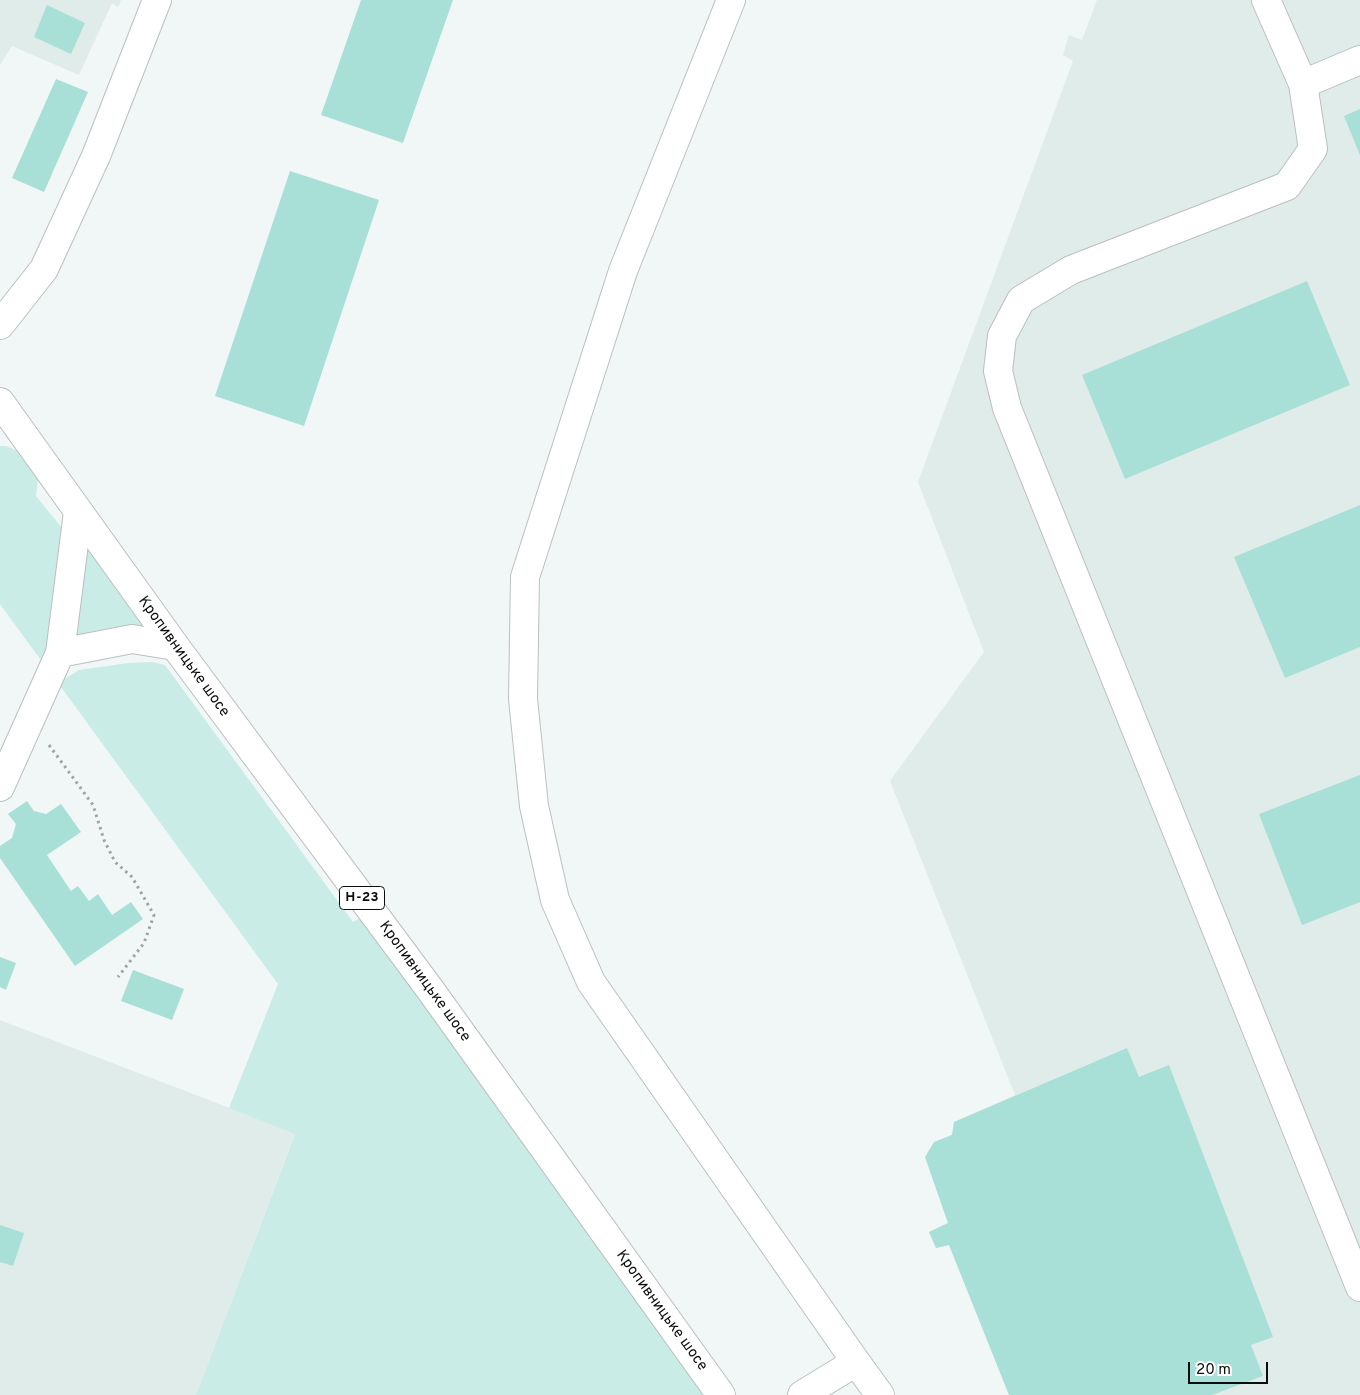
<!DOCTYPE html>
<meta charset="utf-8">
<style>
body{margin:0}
#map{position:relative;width:1360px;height:1395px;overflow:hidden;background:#f1f6f6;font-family:Overpass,sans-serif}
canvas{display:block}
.scale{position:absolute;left:1188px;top:1362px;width:80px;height:22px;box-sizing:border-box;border:2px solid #0c0e0d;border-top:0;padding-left:6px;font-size:15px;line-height:18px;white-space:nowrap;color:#0c0e0d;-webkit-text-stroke:4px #fff;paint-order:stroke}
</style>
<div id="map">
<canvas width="1360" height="1395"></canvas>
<div class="scale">20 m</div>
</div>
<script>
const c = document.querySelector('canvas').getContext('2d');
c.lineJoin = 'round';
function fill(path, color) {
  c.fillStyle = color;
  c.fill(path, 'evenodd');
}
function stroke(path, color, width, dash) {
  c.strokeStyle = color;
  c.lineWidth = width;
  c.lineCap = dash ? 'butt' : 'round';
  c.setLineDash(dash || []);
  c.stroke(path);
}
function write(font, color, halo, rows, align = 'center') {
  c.font = font + ' Overpass,sans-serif';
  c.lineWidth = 4;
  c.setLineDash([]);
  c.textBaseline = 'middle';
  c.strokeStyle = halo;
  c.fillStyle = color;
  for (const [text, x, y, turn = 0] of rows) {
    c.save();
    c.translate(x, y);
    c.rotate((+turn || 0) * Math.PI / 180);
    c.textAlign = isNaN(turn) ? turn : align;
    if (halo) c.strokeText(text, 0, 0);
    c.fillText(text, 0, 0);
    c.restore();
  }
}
fill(new Path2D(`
 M0,0H121L118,7L112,3L79,75L12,46L0,65Z
 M1097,0H1360V1395H1009L949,1245L936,1248L929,1232L948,1223L925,1157L934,1142L952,1135L954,1122L1015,1095L890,781L984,652L918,482L1073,61L1063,55L1069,35L1082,40Z
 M0,1020L295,1133L196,1395H0Z`), '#dfecea');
fill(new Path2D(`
 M0,446H6L16,450L38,479L36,496L62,528L65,535L52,644L43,663L0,604Z
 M90,544L144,623V631L72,637L77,551Z
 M152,662L165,665L353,922L372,911L721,1395H196L295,1134L229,1108L278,984L58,683L79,670L128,663Z`), '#caece6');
fill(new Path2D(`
 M361,0H453L403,143L321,115Z
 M47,5L85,23L71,54L34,37Z
 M56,79L88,92L44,192L12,178Z
 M1360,109V155L1344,116Z
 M290,171L379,200L304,426L215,396Z
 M1307,281L1350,385L1125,479L1082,375Z
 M1360,505V647L1285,678L1234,557Z
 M1360,775V902L1302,925L1259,814Z
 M27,801L34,811L46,814L61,804L81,832L47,855L71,891L78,886L89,901L98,894L112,915L131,902L143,919L75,966L0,858V846L12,838L16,824L8,814Z
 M0,957L16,963L6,990L0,987Z
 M133,970L184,989L172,1020L121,1001Z
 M1127,1048L1139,1077L1169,1065L1273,1337L1251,1345L1263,1376L1212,1395H1009L949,1245L936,1248L929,1232L948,1223L925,1157L934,1142L952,1135L954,1122Z
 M0,1225L24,1233L13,1266L0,1262Z`), '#a8e0d7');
const minor = new Path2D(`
 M731,0L623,271L525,577L523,699L534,806L555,900L591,982L856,1362
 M1266,0L1303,84L1313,149L1287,186L1071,270L1021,300L1002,336L998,371L1007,408L1360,1287
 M1303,84L1360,60
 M0,325L44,269L96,156L157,0
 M60,653L132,639L175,646
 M0,787L60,653L78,512
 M802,1395L856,1362L880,1395`);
const major = new Path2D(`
 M0,402L175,646L429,988L721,1395`);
stroke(minor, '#bbbfbf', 30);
stroke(major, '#bbbfbf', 30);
stroke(new Path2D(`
 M49,745L93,805L104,840L115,862L132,877L154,915L144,943L118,977`), '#9fa3a2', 3, [2.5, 4]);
stroke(minor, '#fff', 28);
stroke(major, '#fff', 28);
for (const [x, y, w] of [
 [362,898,45]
]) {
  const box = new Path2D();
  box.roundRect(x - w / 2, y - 11.5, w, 23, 4);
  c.fillStyle = '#fff';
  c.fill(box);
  stroke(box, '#0c0e0d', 1);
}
write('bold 14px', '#0c0e0d', null, [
 ["Н-23",362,898]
]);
write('15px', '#0c0e0d', '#fff', [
 ["Кропивницьке шосе",183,657,54],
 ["Кропивницьке шосе",424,982,54],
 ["Кропивницьке шосе",661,1311,54]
]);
</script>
